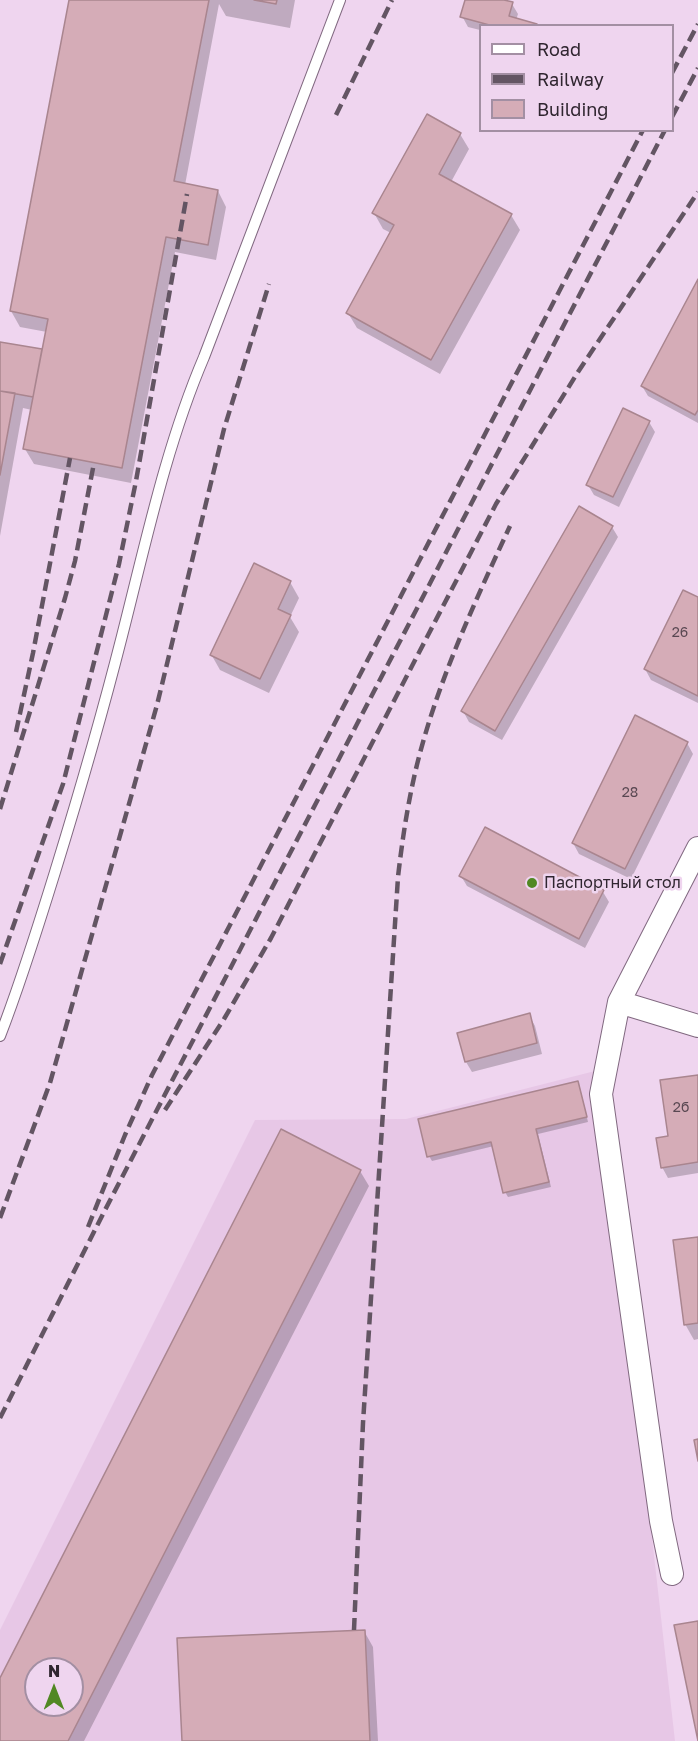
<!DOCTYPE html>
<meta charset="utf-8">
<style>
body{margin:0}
#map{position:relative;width:698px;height:1741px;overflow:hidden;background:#efd5ef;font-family:"Golos Text",sans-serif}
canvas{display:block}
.legend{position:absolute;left:479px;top:24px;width:195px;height:108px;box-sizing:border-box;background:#efd5ef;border:2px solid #a38fa3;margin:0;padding:8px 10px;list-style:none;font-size:18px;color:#302630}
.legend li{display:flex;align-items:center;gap:12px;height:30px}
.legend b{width:30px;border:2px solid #a38fa3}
.north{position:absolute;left:24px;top:1657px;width:60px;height:60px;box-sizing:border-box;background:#efd5ef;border:2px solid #a38fa3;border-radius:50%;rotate:0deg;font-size:16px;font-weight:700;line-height:24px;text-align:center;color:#302630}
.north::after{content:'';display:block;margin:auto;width:21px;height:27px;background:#518823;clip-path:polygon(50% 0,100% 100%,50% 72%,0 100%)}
</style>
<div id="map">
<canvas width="698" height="1741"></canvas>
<ul class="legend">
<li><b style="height:8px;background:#fff"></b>Road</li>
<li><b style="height:8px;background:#635563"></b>Railway</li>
<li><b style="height:16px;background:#d5acb7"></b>Building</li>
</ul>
<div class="north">N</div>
</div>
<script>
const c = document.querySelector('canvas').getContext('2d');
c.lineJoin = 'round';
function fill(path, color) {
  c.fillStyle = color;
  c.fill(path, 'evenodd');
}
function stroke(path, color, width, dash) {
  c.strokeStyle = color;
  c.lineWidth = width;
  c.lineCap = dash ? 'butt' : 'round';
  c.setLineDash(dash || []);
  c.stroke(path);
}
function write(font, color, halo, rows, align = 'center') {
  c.font = font + ' "Golos Text",sans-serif';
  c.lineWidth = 5;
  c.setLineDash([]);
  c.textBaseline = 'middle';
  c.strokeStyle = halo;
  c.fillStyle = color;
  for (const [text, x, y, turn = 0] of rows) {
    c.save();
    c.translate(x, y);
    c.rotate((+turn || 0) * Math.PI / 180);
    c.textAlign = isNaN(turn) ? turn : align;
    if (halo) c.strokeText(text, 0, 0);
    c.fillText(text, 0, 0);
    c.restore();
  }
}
fill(new Path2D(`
 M599,1070L675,1741H0V1630L255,1120L406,1119ZM36,1669H72V1705H36Z`), '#e7c7e6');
fill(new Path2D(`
 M71,0H295L290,28L226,16L219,4L185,185L218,191L226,207L216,260L175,252L131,483L34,464L25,449L32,410L23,408L0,536V343L44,351L47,332L20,327L11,311Z
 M466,0H498L512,4L518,14L516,20L537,26H480V30L468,27L462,16Z
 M460,134L469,149L451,182L511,215L520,230L440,374L357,328L348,313L391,233L383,229L374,213Z
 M698,282V423L648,396L642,386Z
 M649,422L655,432L619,507L594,495L588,485Z
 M612,527L618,537L502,740L469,722L463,711Z
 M254,565L290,582L299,598L290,617L299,632L269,693L220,670L211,654Z
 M698,599V703L651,680L645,669Z
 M687,743L693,754L631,879L579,854L573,843Z
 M461,876L603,892L609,902L585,948L467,886Z
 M529,1015L535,1026L542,1054L472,1072L466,1062Z
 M698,1077V1173L668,1178L662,1167L670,1138Z
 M577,1083L580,1088L588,1122L538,1134L551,1187L508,1197L505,1192L494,1146L432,1161L429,1156Z
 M360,1171L369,1186L84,1741H0V1681ZM36,1669H72V1705H36Z
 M698,1238V1339L694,1340L685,1324Z
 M364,1631L373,1647L378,1741H183Z`), '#0003');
const building = new Path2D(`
 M69,0H209L174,181L218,190L208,245L166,237L122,468L23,449L48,319L10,311Z
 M254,0H277L276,4Z
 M465,0H504L513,2L509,16L537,24V26H493L460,17Z
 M427,114L461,133L439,174L512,214L431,360L346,313L394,225L372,213Z
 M698,279V410L695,415L641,386Z
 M0,342L42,349L33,397L0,391Z
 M0,391L15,393L0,475Z
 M623,408L650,421L613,497L586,485Z
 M579,506L613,526L495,731L461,711Z
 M254,563L291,581L278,609L291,615L260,679L210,655Z
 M683,590L698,597V696L644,669Z
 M635,715L688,742L625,869L572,843Z
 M485,827L604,890L579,939L459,876Z
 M530,1013L537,1043L465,1062L457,1033Z
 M698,1075V1162L661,1168L656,1138L668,1136L660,1080Z
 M578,1081L587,1117L536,1129L549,1182L503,1193L491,1142L427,1157L418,1119Z
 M281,1129L361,1170L68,1741H0V1678ZM36,1669H72V1705H36Z
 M698,1237V1323L684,1325L673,1240Z
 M698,1439V1461L694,1440Z
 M698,1621V1741L674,1625Z
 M365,1630L370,1741H182L177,1638Z`);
fill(building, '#d5acb7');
stroke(building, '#a9858f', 1.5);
const lane = new Path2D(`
 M0,1036C21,982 38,927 55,872C79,794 102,715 122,636C146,542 166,446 204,357L340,0`);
const street = new Path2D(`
 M619,1002L698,1026
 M672,1574L661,1521L601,1094L619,1002L698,848`);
stroke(lane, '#816980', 12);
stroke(street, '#816980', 24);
stroke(lane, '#fff', 10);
stroke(street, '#fff', 22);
stroke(new Path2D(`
 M672,73L698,24
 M336,115L392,0
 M672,117L698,68
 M16,732L33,653L70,458
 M0,809L65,598L75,561L94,463
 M0,964L63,784L119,564L136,481L187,194
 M165,1110L224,1019L271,938L496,504L578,372L698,192
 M0,1218L50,1083L157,705L224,429L269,284
 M88,1227L125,1135L152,1075L643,130
 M0,1418L104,1212L665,130
 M354,1630L363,1423L398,877C402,842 407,808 415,773C435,687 473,606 510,526`), '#635563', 4.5, [12, 6]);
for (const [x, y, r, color] of [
 [532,883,6,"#518823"]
]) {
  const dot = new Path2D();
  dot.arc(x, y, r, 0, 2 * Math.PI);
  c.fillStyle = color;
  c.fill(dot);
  stroke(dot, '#efd5ef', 2);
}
write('14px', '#594852', null, [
 ["26",680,633],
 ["28",630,793],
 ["2б",681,1108]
]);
write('16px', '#302630', '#efd5ef', [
 ["Паспортный стол",544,883]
], 'left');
</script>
